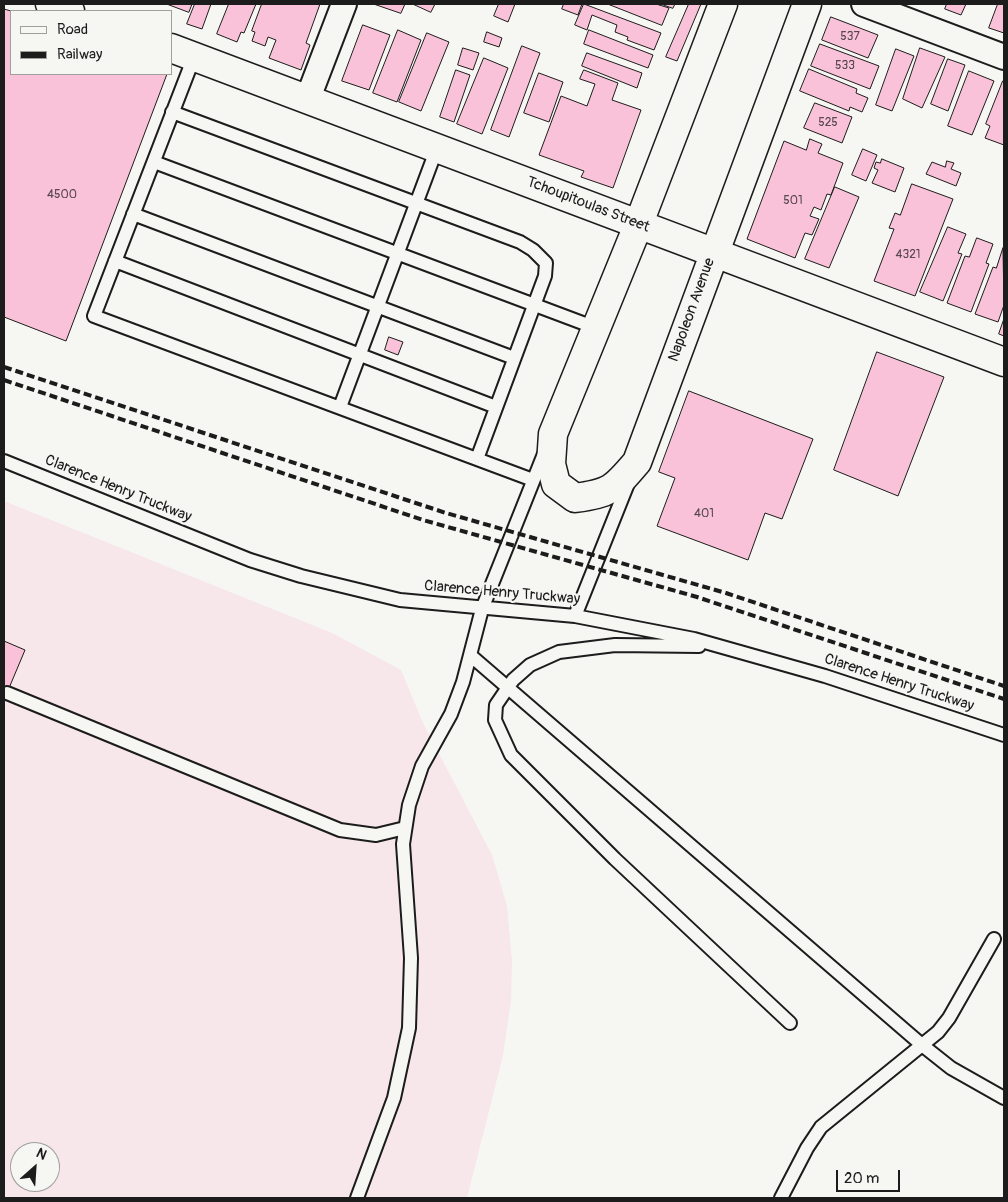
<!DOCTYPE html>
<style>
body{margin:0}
#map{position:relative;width:1008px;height:1202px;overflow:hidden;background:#f6f6f2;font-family:Pangolin,sans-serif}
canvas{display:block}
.frame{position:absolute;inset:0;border:5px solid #1c1c1c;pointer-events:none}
.legend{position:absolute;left:10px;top:10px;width:162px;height:65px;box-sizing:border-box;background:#f6f6f2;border:1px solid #9f9f9c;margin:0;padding:6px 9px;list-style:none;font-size:15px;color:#1c1c1c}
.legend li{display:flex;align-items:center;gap:10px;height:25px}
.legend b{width:25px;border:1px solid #9f9f9c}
.north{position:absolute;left:10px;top:1142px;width:50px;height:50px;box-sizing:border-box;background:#f6f6f2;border:1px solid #9f9f9c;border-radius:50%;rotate:26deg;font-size:14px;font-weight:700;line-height:20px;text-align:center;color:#1c1c1c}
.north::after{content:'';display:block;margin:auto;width:18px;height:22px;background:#1c1c1c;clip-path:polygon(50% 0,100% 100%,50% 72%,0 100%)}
.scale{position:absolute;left:836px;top:1170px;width:64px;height:22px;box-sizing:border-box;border:2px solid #1c1c1c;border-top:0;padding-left:6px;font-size:15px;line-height:18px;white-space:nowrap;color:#1c1c1c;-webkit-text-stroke:4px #f6f6f2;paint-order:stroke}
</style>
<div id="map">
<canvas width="1008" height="1202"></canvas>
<div class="frame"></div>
<ul class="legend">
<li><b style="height:6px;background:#f6f6f2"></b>Road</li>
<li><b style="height:6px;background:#1c1c1c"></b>Railway</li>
</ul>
<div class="north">N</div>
<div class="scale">20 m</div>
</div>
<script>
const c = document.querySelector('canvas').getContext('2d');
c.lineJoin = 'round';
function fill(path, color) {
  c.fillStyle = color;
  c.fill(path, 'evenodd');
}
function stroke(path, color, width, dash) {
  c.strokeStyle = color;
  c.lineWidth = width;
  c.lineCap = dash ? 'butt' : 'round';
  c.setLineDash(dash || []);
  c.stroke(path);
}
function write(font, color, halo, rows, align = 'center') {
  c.font = font + ' Pangolin,sans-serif';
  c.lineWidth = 4.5;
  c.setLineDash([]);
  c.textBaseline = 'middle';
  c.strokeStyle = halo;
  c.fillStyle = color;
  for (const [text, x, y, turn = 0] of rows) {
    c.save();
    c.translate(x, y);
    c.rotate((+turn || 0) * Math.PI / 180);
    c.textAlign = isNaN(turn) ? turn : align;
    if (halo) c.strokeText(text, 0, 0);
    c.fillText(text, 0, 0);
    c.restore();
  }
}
fill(new Path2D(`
 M4,501L332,633L401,670L423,723L492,855L507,906L512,961L511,1000L503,1055L467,1198H4ZM20,1152H50V1182H20Z`), '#f7e6ea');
const building = new Path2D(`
 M167,4H192L189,12Z
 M195,4H211L202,29L187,24Z
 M229,4H256L244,33L241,32L237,42L217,34Z
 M262,4H320L306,43L310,45L301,70L269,58L276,40L268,37L265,46L252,41L255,32L252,31Z
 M374,4H405L401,13Z
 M413,4H435L431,12Z
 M499,4H515L508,22L494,16Z
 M564,4H582L578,15L562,9Z
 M584,4L661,33L654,50L627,40L628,37L615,32L617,25L592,15L587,30L575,25Z
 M608,4H656L669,8L662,25Z
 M661,4H675L673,8Z
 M689,4H701L677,61L666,57Z
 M947,4H966L961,15L945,9Z
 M998,4H1004V33L989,28Z
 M4,9L11,11V74H167L66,341L4,317Z
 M831,17L878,35L868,58L822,40Z
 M363,25L390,35L369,90L342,81Z
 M398,30L421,40L397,102L373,93Z
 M589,30L653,55L648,68L584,44Z
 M487,32L502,38L499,47L484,42Z
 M427,33L449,42L421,111L399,102Z
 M820,44L879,66L870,89L811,66Z
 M522,46L540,53L509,137L491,130Z
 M463,48L479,53L473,70L458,65Z
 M920,48L945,57L922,108L903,99Z
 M896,49L914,56L892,111L876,105Z
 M587,53L642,73L637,88L582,66Z
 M484,58L508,68L482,134L457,124Z
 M948,59L965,65L948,111L931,104Z
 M809,69L857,89L856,93L868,98L862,112L850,107L849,111L800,91Z
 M456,70L470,75L454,122L440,117Z
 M584,70L618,83L612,100L641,110L613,188L581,177L584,171L539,155L561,96L587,106L595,84L580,79Z
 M969,71L994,81L972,135L948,126Z
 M539,73L563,82L549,122L524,113Z
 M1003,81H1004V145L985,138L990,126L986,124Z
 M815,103L852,117L842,143L804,128Z
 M810,139L822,144L818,153L843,163L831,195L827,194L821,210L814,207L810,216L819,219L812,235L805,233L795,258L747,239L784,141L806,150Z
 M863,149L877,155L866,181L852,175Z
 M882,159L904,168L895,192L872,183L878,170L874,168L876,162L880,163Z
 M947,161L954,163L951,169L961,173L956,186L926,174L932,162L945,167Z
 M912,184L953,199L915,296L874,281L894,229L889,228L895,213L900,215Z
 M835,187L859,197L829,268L805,259Z
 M948,227L966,234L958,253L962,254L943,301L920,292Z
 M977,238L993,244L986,263L989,264L971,312L947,303L965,256L969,257Z
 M1003,248L1004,305L998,322L975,314L993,267L996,268Z
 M1004,319V336L999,334Z
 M389,337L403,342L398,355L385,350Z
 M877,352L944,377L898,496L834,470Z
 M689,391L813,439L782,519L765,513L748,560L657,526L675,478L659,472Z
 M4,641L25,650L4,700Z`);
fill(building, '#fac2d8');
stroke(building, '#1c1c1c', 1);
const lane = new Path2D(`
 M194,57L94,316L533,480
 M172,112L520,242L533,250L546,263L545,276L477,459
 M154,162L596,328
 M133,214L514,358
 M115,261L496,407
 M340,407L437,148
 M4,461L250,560L301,576L400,600L575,616L694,639L825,676L1004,735
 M575,616L629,481
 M699,646L615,645L559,652L530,665L513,680L496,705L495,720L511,755L615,859L790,1023
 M470,655L922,1045L951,1068L1004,1098
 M7,693L340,830L376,835L405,828
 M357,1198L394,1098L409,1028L411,958L403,844L409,805L422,766L451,714L463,682L482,609L544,454
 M781,1198L807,1148L821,1127L938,1032L949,1018L994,939`);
const street = new Path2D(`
 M864,4L1004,57
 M308,98L344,4`);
const secondary = new Path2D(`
 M50,4L70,11
 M723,4L639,223L553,434L551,464L556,484L575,498C611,493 614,489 637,462L807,4
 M171,48L1004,362`);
stroke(lane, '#1c1c1c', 16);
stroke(street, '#1c1c1c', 28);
stroke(secondary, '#1c1c1c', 31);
stroke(lane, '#f6f6f2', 12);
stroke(street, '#f6f6f2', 24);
stroke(secondary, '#f6f6f2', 28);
stroke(new Path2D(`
 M4,367L446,513L726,593L1004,686
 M4,380L423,520L697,597L1004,699`), '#1c1c1c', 4, [8, 4]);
write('12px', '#54464b', null, [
 ["537",850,37],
 ["533",845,66],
 ["525",828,123],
 ["4500",62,195],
 ["501",793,201],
 ["4321",908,255],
 ["401",704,514]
]);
write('15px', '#1c1c1c', '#f6f6f2', [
 ["Tchoupitoulas Street",588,205,21],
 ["Napoleon Avenue",692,310,-70],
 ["Clarence Henry Truckway",118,489,22],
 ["Clarence Henry Truckway",502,593,5],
 ["Clarence Henry Truckway",899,683,18]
]);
</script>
